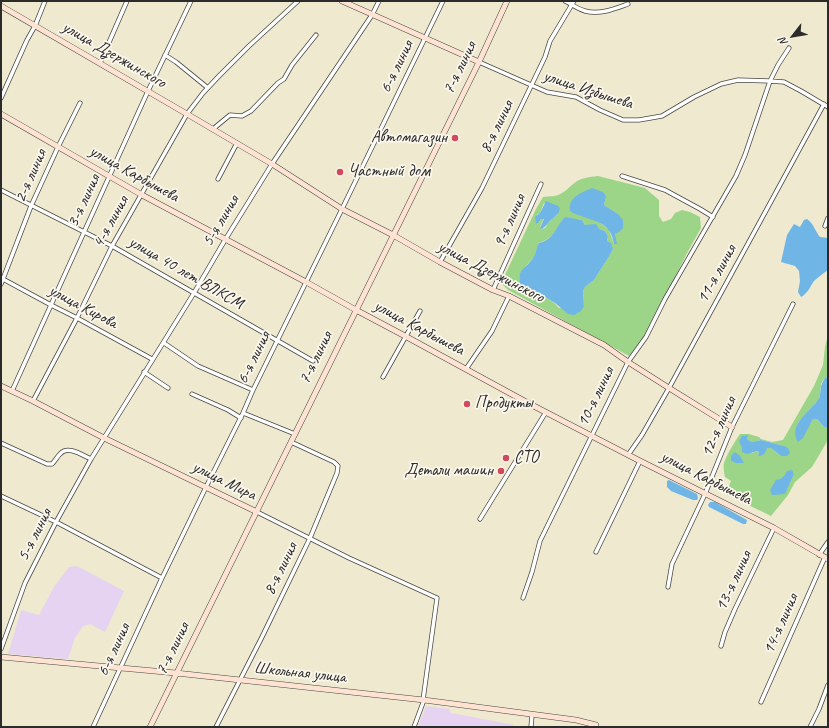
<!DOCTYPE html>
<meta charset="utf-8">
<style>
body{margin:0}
#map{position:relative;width:829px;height:728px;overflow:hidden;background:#efe9cf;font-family:Caveat,sans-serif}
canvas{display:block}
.frame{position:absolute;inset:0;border:2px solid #2b2b2b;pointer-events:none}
.north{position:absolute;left:773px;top:16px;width:40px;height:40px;-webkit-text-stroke:3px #fbf7ec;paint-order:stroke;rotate:239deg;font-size:11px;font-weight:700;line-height:16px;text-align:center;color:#2b2b2b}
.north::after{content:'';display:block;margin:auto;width:14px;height:18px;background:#2b2b2b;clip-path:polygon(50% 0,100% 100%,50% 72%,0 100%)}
</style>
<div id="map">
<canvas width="829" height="728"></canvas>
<div class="frame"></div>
<div class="north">N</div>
</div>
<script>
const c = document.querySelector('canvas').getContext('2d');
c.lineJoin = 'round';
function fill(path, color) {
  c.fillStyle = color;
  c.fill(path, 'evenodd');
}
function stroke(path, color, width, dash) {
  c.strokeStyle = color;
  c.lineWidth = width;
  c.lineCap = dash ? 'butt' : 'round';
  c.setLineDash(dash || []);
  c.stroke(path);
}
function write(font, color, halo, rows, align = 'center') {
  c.font = font + ' Caveat,sans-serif';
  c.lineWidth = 3.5;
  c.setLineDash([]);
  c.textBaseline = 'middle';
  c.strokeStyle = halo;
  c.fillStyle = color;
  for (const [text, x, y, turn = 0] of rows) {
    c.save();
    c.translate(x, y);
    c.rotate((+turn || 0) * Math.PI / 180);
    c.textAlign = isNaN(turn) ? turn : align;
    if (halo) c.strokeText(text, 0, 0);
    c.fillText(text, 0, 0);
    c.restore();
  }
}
fill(new Path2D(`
 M77,566L124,591L105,632L90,624L83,626L75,638L68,659L8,654L21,610L39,615L54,587L69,567Z
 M426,706L449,709L451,713L514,725L512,727H418Z`), '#e5d3f1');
fill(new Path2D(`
 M598,176L645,188L659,200V216L663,222L671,219L675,213L682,210L690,212L700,217L701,228L686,255L645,338L629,356L508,290L503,285L504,277L536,209L543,197C550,196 556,197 562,193C566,191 568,188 572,185C579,178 589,177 598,176ZM606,196L604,205L618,214L614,244L609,230L598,221ZM544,203L558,214L548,223L545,228L542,229L540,227L544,218L541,219L539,222L537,215L540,213ZM574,219L582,220L585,225L605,231L608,236L607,241L613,249L610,255L594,280L585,287L583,291L584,306L559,308C548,295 540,297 526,292L524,268L534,257L539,243C552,239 556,231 562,220Z
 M828,335V378L825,377L821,384L820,395L817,402L811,408L798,423L810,424L813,419H817L824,427L828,428V440L812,467L795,482L788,495L771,516L726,494L731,481L725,477C724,472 723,467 724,463C726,456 735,441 740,434H749L759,437L761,439L772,442L783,440L814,386L823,365L825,347ZM748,436L747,439L752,442L761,440L784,446L781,456L771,448H767L758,456L759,453L758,451L752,453L743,452L742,448ZM794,474L784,494L781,479Z`), '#9cd588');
fill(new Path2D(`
 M592,188L603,192L606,196L604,205L618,214L623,220V228L619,232L615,234L617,244H614C613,240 612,235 610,232C603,219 582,219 570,211C568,197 581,193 592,188Z
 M546,201L558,206L560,208C559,215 554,217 549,222C547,224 545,227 542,229L540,228L544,219H541L539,222L536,224L535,217L540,213Z
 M565,217L582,220L585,225L596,224L599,229L605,231L608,236L607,241L611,243L613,249L610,255L594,280L585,287L583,291L584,306L581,311L574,315L568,314L555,303L545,297L532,294L526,292L521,288C517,267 523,272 533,258C536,254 536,248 539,243C555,239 555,227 565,217Z
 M807,219C814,224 815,231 820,237L828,238V270C823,274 818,277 814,281C810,287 807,294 801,297L798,292L800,281L799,271L795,266L781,262L787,235L794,224L800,227L804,220Z
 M825,377L828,378V428L824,427L817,419H813L803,438L798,442C790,429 801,418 811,408C813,405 816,404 817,401C821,396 820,392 821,386C822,383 824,380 825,377Z
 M748,435L747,439L752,442L761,440L784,446L788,448L790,453L787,456H781L771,448H767C766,453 763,456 758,456L759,453L758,451L747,454L742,452V448L739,441L742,436Z
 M735,452L740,456L744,463H736L731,461V456Z
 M792,470L794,474L785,494L772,495L770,490L776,480C782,479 784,477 787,471Z
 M669,480L697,494L698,498L697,500H693L671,491L667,487V481Z
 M710,502H715L747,520L746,524H743L709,507L708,505Z`), '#6fb6e7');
const street = new Path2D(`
 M565,1C571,4 578,9 585,11C600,15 614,9 628,4
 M165,55L176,62L208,88
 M479,62L547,92L576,97L600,110L623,120H639L662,116L694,97L721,84L738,80L770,81L784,82L801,91L828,107
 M100,63L127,1
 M1,98L27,40L35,26L45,1
 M213,129L230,115L242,116L251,111L278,83L284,79L292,65L316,35
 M622,176L665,190L700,209L713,217
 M218,179L237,143
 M1,190L112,246L313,361
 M825,226L828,218
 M440,262L482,188L545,57L550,41L574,1
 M1,278L51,305L77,318L152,359
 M1,284L31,206L58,147L80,103
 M493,290L541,184
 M164,343L198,366L253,390
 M466,369L492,331L509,296
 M144,372L168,388
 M383,377L420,311
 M12,391L148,91L191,1
 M192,394L228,410L241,418
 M33,401L77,318L112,246L187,114L203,93L219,76L249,46L298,1
 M243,413L295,434
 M1,443L47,464H52C55,461 57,457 60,454C68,445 82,455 91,459
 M628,455L642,435L669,388L762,218L824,104
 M1,496L56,522L162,578
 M257,512L349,558L437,598L423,700
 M480,519L546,412
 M596,552L640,461
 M819,555L828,542
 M668,587L672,564L705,494L732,427L793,304
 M523,598L532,572L540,541L628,362L646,337L665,299L736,176L745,155L770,81L778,65L789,48
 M721,646L725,632L735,609L774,528
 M1,649L25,583L56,522L91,459L194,293L225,240L272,164L372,15L379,1
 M761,702L825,557
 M93,727L162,578L206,487L243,413L253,390L342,209L443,1
 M216,727L262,637L310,538L337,473L338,466L334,462L291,442
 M414,727L424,700
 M531,727L532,715
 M810,727L819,709L828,685`);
const secondary = new Path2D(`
 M342,1L479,62
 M1,6L187,114L272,164L342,209L393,235L440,262L493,290L509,296L604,345L628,362L669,388L732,427
 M1,114L142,195L306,282L356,310L405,336L528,403L640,461L774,528L828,559
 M1,386L33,401L104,438L257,512
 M1,657L176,673L424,700L576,720L596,725
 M150,727L479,62L507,1`);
stroke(street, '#484844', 5);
stroke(secondary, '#484844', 6);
stroke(street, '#fff', 3.5);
stroke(secondary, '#fee3d2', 5);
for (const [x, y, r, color] of [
 [455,138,4,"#d1495b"],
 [340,172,4,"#d1495b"],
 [467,404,4,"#d1495b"],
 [506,458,4,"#d1495b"],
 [501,471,4,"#d1495b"]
]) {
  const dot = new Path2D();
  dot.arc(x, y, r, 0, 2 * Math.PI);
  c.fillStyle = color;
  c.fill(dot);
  stroke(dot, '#fbf7ec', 1.5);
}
write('17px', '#2b2b2b', '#fbf7ec', [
 ["улица Дзержинского",114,55,30],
 ["6-я линия",397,67,-64],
 ["7-я линия",460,68,-64],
 ["улица Избышева",588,90,18],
 ["8-я линия",497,127,-64],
 ["улица Карбышева",134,174,29],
 ["2-я линия",31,176,-66],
 ["3-я линия",84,201,-65],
 ["5-я линия",221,221,-59],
 ["9-я линия",510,221,-66],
 ["4-я линия",111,222,-61],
 ["улица Дзержинского",491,272,27],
 ["улица 40 лет ВЛКСМ",186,273,30],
 ["11-я линия",717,274,-61],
 ["улица Кирова",83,307,28],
 ["улица Карбышева",419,328,28],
 ["6-я линия",254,358,-64],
 ["7-я линия",316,358,-64],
 ["10-я линия",596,397,-64],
 ["12-я линия",719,427,-66],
 ["улица Карбышева",706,478,27],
 ["улица Мира",224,481,26],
 ["5-я линия",35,535,-63],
 ["8-я линия",281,569,-64],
 ["13-я линия",734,581,-65],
 ["14-я линия",781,624,-66],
 ["7-я линия",173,649,-64],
 ["6-я линия",114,650,-65],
 ["Школьная улица",300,673,6]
]);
write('17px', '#2b2b2b', '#fbf7ec', [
 ["Автомагазин",447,138,"right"],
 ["Частный дом",348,172],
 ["Продукты",475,404],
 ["СТО",514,458],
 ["Детали машин",493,471,"right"]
], 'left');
</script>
